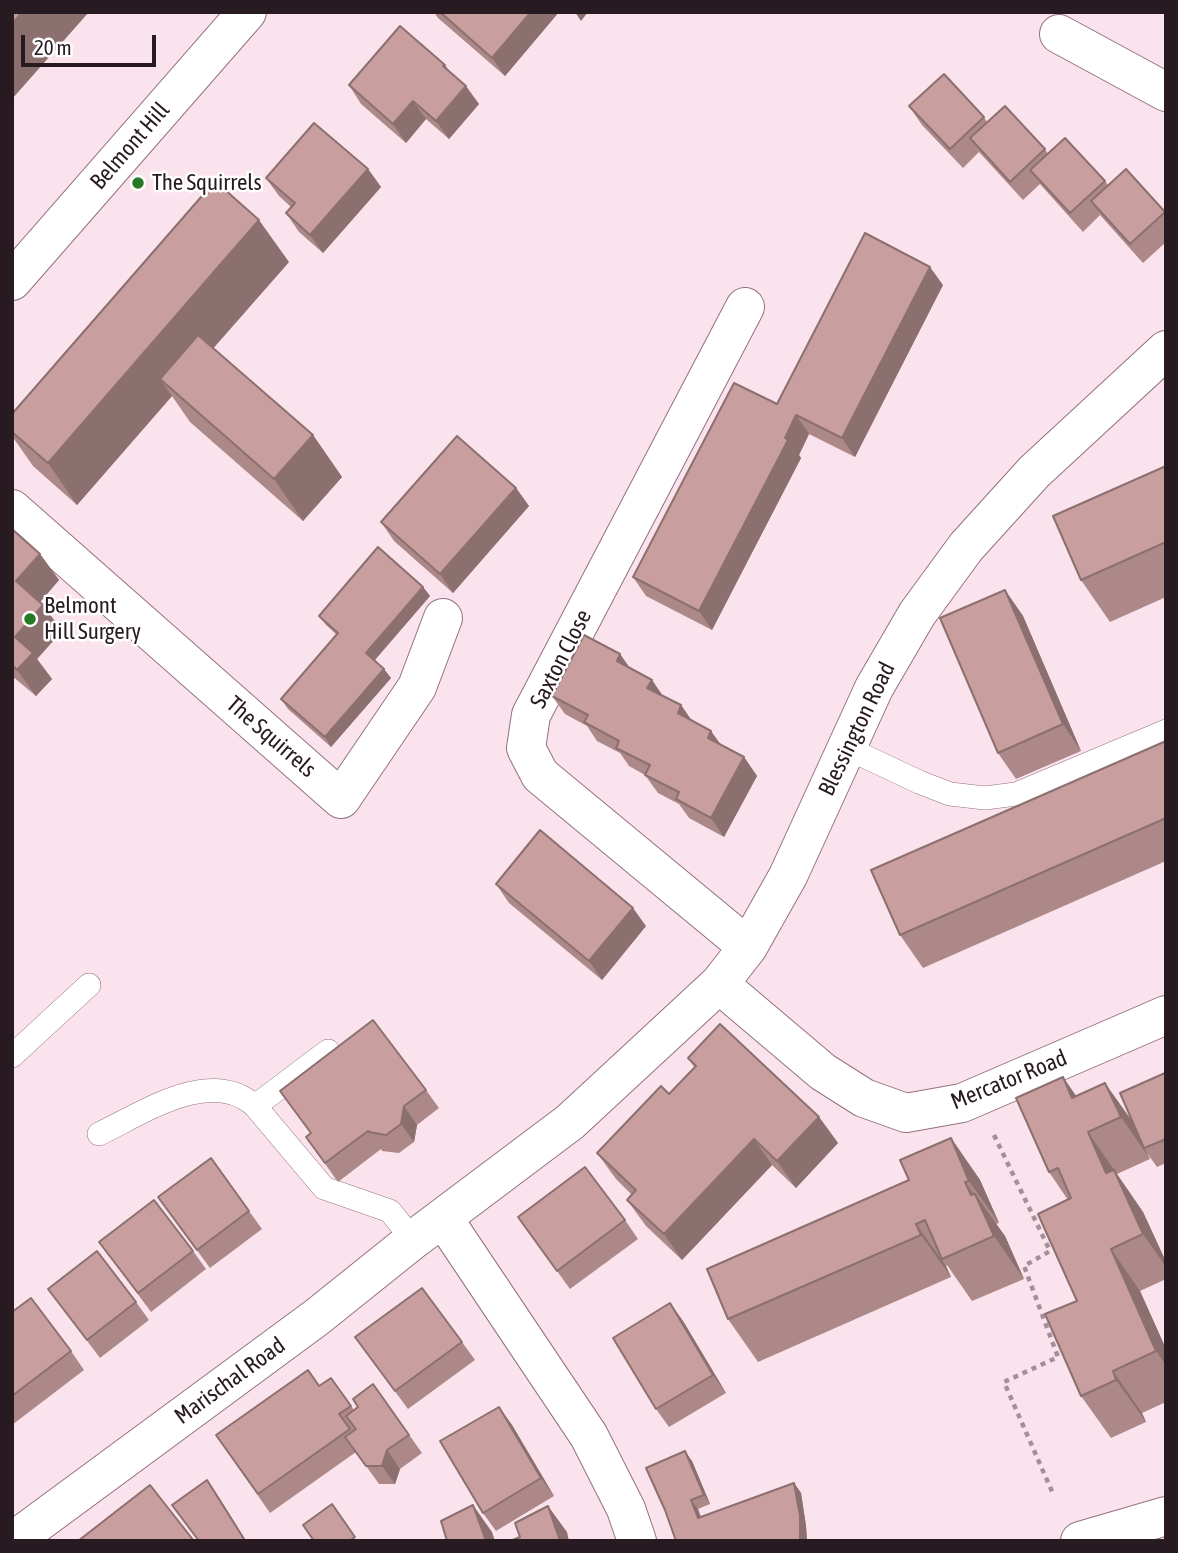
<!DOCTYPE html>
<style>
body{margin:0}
#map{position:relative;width:1178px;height:1553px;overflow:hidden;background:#fbe3ed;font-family:"Asap Condensed",sans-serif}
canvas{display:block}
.frame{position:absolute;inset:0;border:14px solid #281a21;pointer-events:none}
.scale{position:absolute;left:21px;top:35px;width:135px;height:32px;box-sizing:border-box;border:4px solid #281a21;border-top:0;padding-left:9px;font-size:21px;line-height:24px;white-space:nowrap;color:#281a21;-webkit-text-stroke:5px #fff;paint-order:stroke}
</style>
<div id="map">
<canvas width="1178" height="1553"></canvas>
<div class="frame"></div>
<div class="scale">20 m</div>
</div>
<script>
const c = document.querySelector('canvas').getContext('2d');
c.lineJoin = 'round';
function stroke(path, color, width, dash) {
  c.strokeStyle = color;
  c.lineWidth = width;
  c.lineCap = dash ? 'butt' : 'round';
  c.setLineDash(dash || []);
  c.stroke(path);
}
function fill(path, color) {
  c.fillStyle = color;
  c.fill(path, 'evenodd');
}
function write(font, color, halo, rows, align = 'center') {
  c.font = font + ' "Asap Condensed",sans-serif';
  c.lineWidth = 5;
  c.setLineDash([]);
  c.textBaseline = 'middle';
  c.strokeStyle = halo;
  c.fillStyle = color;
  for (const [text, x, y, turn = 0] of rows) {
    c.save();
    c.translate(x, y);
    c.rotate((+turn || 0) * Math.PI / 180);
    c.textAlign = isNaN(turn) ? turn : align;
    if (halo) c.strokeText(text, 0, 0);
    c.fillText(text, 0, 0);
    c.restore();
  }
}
const lane = new Path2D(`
 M847,748L919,782L950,794L985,798L1016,794L1166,731
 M12,1056L89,985
 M255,1106L328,1051
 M99,1134C143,1113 211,1066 255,1106L324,1188L390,1211L413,1240`);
const street = new Path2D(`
 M1059,34L1166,92
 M745,307L531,715L526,748L540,775L748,947
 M12,509L341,799L417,687L443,618
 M719,984L823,1072L864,1098L906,1113L962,1103L1166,1015
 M443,1218L589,1436L626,1509L637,1541
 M13,1541L317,1317L413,1240L570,1122L719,984L748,947L788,876L874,688L917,614L966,547L1034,472L1166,350`);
const secondary = new Path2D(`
 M12,281L247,12`);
const highway = new Path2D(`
 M1080,1541L1166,1516`);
stroke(lane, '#947181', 24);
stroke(street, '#947181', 40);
stroke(secondary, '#947181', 40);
stroke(highway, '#947181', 40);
stroke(new Path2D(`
 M994,1135L1050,1251L1024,1266L1058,1357L1004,1382L1054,1496`), '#a49099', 4.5, [5, 5]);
stroke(lane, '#fff', 23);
stroke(street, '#fff', 38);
stroke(secondary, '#fff', 38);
stroke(highway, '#fff', 38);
fill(new Path2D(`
 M434,12H559L505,76L438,18Z
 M445,65L451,73L479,104L449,139L426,119L406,143L361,104L349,85Z
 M909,106L984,117L987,122L1045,149L1048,154L1105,181L1108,185L1126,169L1166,213V242L1143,263L1100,215L1083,232L1040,184L1023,200L979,152L963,168L922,125Z
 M368,169L381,187L323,253L299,232L286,213L291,207L279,196L266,178Z
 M289,262L213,348L313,435L342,477L303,521L190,422L172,396L77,505L33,466L12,436V414Z
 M943,285L855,457L809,434L799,455L801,458L712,630L646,596L633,577L777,404Z
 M1166,466V597L1110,622L1081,580Z
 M516,488L529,506L453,593L394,541L381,522Z
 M12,529L40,554L59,580L40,602L43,605L62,631L37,659L52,679L36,696L12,676Z
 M423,587L430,596L375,660L391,678L331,747L288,709L281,699L337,635L326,625L319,616Z
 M1005,590L1023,616L1081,751L1016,779L998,753Z
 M620,654L630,668L652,680L663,696L681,705L692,721L722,746L744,757L757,776L724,837L689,818L679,804L658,793L645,775L629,766L620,753L597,741L587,726L565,714L552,696Z
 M1166,741V861L923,968L900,935Z
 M496,884L646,926L602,980L509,903Z
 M688,1058L819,1117L838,1143L796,1188L772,1165L682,1260L646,1226L627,1200L632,1195L616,1179L597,1153L669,1094L695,1068Z
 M1166,1074V1163L1157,1167L1147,1153L1150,1159L1117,1174L1143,1212L1166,1262V1279L1140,1291L1166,1349V1402L1142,1413L1146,1422L1111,1438L1081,1396L1077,1301L1068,1200L1049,1172L1063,1077L1076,1096L1133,1122Z
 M426,1090L439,1108L417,1125L414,1142L399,1153L382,1151L381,1149L338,1182L306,1137L311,1133L280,1091Z
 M951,1138L980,1180L999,1223L996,1224L1005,1236L1024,1279L972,1301L947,1265L946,1266L951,1277L758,1362L728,1319L909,1180Z
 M249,1211L262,1229L210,1268L171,1215Z
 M518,1217L625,1220L638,1239L570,1289Z
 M99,1242L193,1251L206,1269L151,1312Z
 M48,1289L136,1302L149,1320L100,1358Z
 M670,1303L683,1321L726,1393L669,1427L656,1409Z
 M12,1312L71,1351L84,1370L12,1425Z
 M355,1337L462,1342L475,1360L408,1409Z
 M331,1378L354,1410L358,1407L373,1384L422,1453L400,1469L395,1484H379L356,1452L270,1513L216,1435L319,1386Z
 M499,1407L512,1425L554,1496L496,1531L483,1513Z
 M692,1461L710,1504L698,1509L701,1517L794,1483L801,1493L806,1526L807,1541H676L665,1510Z`), '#ac8988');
fill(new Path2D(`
 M22,12H89L12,99V24Z
 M531,12H559L505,76L492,58Z
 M575,12H588L581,21Z
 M466,86L479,104L449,139L436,121Z
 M413,101L426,119L406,143L393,124Z
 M368,169L381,187L323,253L310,235Z
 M259,220L289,262L175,392L160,379L172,396L77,505L48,463Z
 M930,267L943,285L855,457L842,438Z
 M796,415L809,434L799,455L801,458L712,630L699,611Z
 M313,435L342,477L303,521L274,479Z
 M516,488L529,506L453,593L440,574Z
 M40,554L59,580L35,608L16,581Z
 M423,587L430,596L373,662L366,653Z
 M1005,590L1023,616L1081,751L1063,724Z
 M43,605L62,631L37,659L52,679L36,696L17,670L15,637Z
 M620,654L633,673L617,661Z
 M384,669L391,678L331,747L325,737Z
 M652,680L664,698L647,688Z
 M681,705L694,724L678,713Z
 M711,731L724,749L708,738Z
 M744,757L757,776L724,837L711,818Z
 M633,908L646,926L602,980L589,961Z
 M1063,1077L1092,1119L1072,1098Z
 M1105,1083L1135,1125L1144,1148L1150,1159L1121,1117Z
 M404,1106L417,1125L414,1142L401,1124Z
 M819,1117L838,1143L796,1188L777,1161Z
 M1088,1132L1143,1212L1166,1262V1267L1143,1234L1106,1173Z
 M951,1138L980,1180L999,1223L969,1181Z
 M754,1139L772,1165L682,1260L664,1234Z
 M965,1182L979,1202L975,1194L1005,1236L1024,1279L994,1236Z
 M916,1224L946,1266L951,1277L921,1235Z
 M1111,1249L1140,1291L1166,1349V1365L1156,1351Z
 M670,1303L683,1321L726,1393L713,1375Z
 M1113,1371L1142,1413L1146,1422L1116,1380Z
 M499,1407L512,1425L554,1496L541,1478Z
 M387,1450L400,1469L395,1484L382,1466Z
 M685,1451L692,1461L710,1504L704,1495Z
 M207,1480L220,1499L246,1541L244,1539Z
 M794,1483L801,1493L806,1526L807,1541H800Z
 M691,1500L698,1509L704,1528L698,1518Z
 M473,1505L492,1532L495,1541H486Z
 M548,1506L567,1532L569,1541H560Z`), '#8c6f6f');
const building = new Path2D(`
 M12,12H22L12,24Z
 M440,12H531L492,58Z
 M400,26L445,65L443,66L466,86L436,121L413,101L393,124L349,85Z
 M944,74L984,117L950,149L909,106Z
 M1005,106L1045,149L1010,182L970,138Z
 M314,123L368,169L310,235L286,213L295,203L266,178Z
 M1065,138L1105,181L1070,213L1030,170Z
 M1126,169L1165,212L1130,244L1091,201Z
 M215,181L259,220L48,463L12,432V414Z
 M865,233L930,267L842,438L796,415L785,438L788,440L699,611L633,577L734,383L777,404Z
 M198,335L313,435L274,479L160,379Z
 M457,436L516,488L440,574L381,522Z
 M1166,466V542L1081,580L1053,516Z
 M12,529L40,554L16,581L43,605L15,637L33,653L17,670L12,665Z
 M378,547L423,587L366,653L384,669L325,737L281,699L338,633L319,616Z
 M1005,590L1063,724L998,753L940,618Z
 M584,635L620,654L617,661L652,680L647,688L681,705L678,713L711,731L708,738L744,757L711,818L676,799L679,792L645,775L650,765L616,748L619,741L584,722L588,715L552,696Z
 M1166,741V818L900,935L871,870Z
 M540,830L633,908L589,961L496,884Z
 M373,1020L426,1090L404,1106L401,1124L386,1135L369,1132L368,1131L325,1163L306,1137L311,1133L280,1091Z
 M720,1024L819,1117L777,1161L754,1139L664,1234L627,1200L636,1190L597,1153L661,1086L669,1094L696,1066L688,1058Z
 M1165,1073L1166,1139L1144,1148L1120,1093Z
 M1063,1077L1072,1098L1105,1083L1121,1117L1088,1132L1106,1173L1114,1170L1143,1234L1111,1249L1156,1351L1113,1371L1116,1380L1081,1396L1045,1314L1077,1301L1038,1214L1071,1198L1058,1168L1049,1172L1016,1098Z
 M951,1138L969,1181L965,1182L971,1195L975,1194L994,1236L942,1259L925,1220L916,1224L921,1235L728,1319L707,1269L909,1180L900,1160Z
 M211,1158L249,1211L197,1250L158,1197Z
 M585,1167L625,1220L557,1271L518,1217Z
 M154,1200L193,1251L138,1293L99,1242Z
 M97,1251L136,1302L87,1340L48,1289Z
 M422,1288L462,1342L395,1391L355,1337Z
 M31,1298L71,1351L12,1396V1312Z
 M670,1303L713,1375L656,1409L613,1338Z
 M308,1370L319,1386L331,1378L351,1406L339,1414L350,1429L258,1494L216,1435Z
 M373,1384L409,1435L387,1450L382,1466H366L345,1437L356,1429L346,1416L358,1407L353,1399Z
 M499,1407L541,1478L483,1513L440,1441Z
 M685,1451L704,1495L691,1500L698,1518L794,1483L800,1516V1541H676L665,1510L646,1468Z
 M207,1480L244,1539L242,1541H199L172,1505Z
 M150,1485L194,1541H78Z
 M332,1504L355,1537L349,1541H314L303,1525Z
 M473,1505L486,1541H447L441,1521Z
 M548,1506L560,1541H510L520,1537L515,1523Z`);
fill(building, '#c89f9e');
stroke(building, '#8c6f6f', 2);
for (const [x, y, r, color] of [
 [138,183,7,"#287923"],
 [30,619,7,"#287923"]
]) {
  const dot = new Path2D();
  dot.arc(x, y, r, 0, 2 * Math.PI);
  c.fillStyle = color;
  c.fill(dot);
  stroke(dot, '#fff', 2.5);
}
write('23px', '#281a21', '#fff', [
 ["Belmont Hill",130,146,-49],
 ["Saxton Close",561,659,-63],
 ["Blessington Road",857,729,-64],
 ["The Squirrels",271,737,41],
 ["Mercator Road",1009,1080,-22],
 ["Marischal Road",230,1381,-36]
]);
write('23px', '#281a21', '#fff', [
 ["The Squirrels",152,183],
 ["Belmont",44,606],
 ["Hill Surgery",44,632]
], 'left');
</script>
